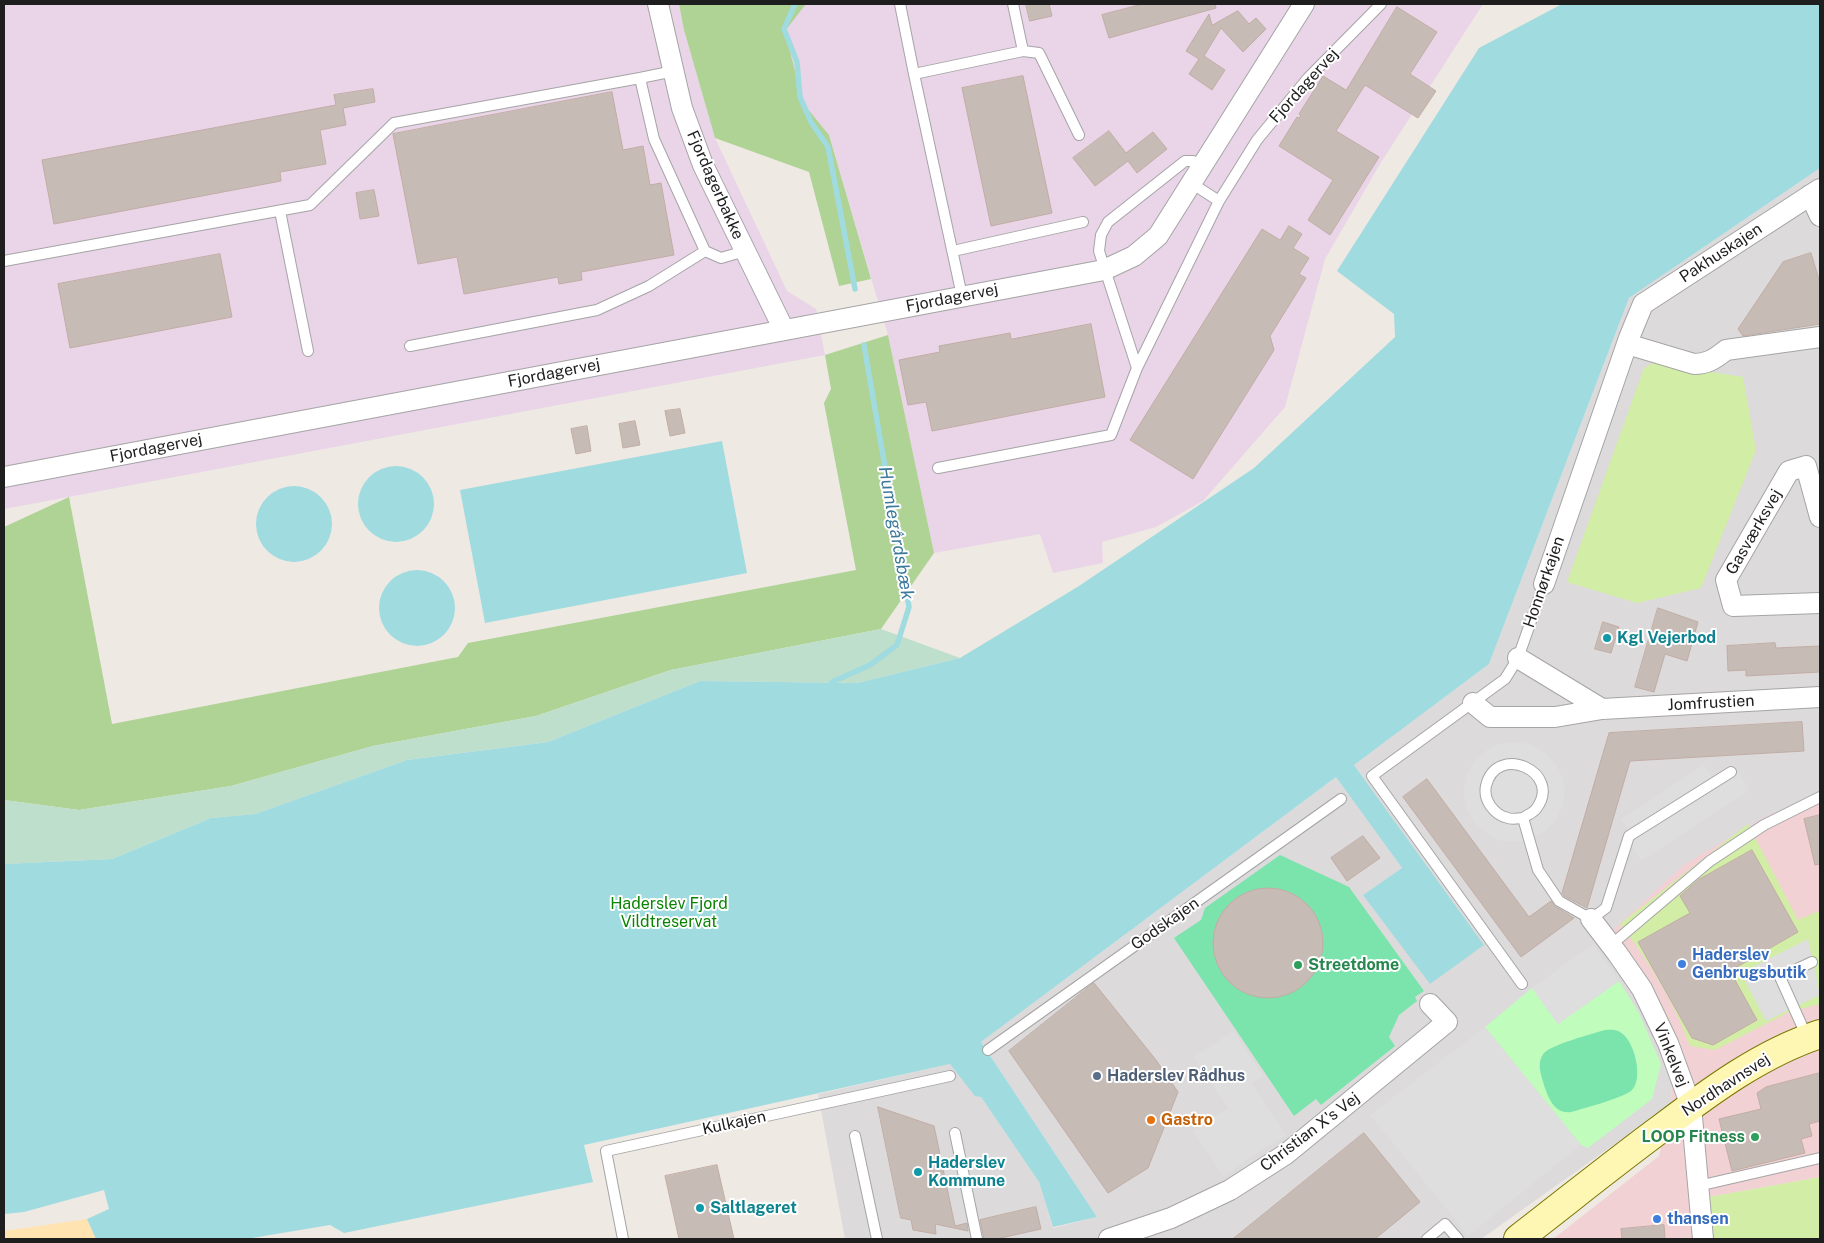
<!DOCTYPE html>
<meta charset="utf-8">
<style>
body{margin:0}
#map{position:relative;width:1824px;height:1243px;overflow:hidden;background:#efe9e3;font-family:"Public Sans",sans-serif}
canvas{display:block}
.frame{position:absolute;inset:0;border:5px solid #1e1e1e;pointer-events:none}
</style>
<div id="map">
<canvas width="1824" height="1243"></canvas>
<div class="frame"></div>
</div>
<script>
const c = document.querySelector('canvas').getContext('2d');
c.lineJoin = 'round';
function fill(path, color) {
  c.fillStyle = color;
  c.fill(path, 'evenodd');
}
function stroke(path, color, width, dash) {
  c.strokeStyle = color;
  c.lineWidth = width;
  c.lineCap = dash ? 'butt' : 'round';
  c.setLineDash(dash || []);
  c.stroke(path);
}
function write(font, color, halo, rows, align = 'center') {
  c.font = font + ' "Public Sans",sans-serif';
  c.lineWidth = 4;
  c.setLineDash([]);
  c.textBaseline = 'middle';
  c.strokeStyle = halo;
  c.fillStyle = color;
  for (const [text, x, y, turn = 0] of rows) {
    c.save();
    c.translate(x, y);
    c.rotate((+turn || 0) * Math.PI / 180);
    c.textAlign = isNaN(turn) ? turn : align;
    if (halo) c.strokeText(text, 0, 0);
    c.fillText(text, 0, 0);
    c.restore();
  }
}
fill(new Path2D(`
 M1820,168V799L1672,1080L1671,1104L1481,1239H845L818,1094L950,1064L981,1097L1039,1182L1053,1228L1097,1217L981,1042L1336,777L1402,868L1363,895L1484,945L1354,765L1489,664L1629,298Z`), '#dcdadb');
fill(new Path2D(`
 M1820,799V1177L1709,1197L1714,1239H1553L1659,1156L1671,1104L1672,1080L1613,930L1685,864L1770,814Z`), '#f2d1d4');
fill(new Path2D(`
 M4,4H679L684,30L715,138L787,291L816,309L825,355L4,509Z
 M806,4H1483L1380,164L1325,259L1285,407L1203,501L1156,527L1102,542L1103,563L1053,573L1040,534L934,553L888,335L829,135L803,103L785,30Z`), '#e9d4e8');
fill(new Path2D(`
 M1653,363L1743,377L1756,450L1701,588L1637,603L1567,582L1644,368Z
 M1748,824L1798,920L1819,911L1820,1004L1789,1012L1715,1050L1690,1046C1674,1002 1649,961 1620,924Z
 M1820,1177V1239H1714L1709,1197Z`), '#d2eda5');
fill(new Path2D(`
 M679,4H806L785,31L803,103L829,135L871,279L839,286L809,172L715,138L684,30Z
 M888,335L934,553L881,629L671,670L536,716L373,746L231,786L79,810L4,800V527L69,497L112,724L458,657L468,643L856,570L824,403L831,389L825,355Z`), '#afd295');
fill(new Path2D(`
 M881,629L960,658L857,683L700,681L548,742L407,760L255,814L211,818L112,859L4,864V800L79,810L231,786L373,746L536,716L671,670Z`), '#bedfcb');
fill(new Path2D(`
 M87,1219L96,1239H4V1231Z`), '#ffe4b1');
fill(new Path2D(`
 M1619,981L1639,1013L1661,1064L1652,1099L1588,1148L1581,1145L1485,1027L1532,988L1558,1024Z`), '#c0fdbc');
fill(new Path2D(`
 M1280,855L1349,887L1424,991L1415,997L1417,1001L1399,1015L1389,1037L1395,1046L1321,1105L1316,1099L1294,1116L1174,938L1201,920L1205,908Z
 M1605,1030C1610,1030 1615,1029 1620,1032C1634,1039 1644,1078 1632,1090C1624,1098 1587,1107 1575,1111C1556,1117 1549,1100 1544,1085C1541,1074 1536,1063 1544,1053C1553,1044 1592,1034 1605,1030Z`), '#7be4ad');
fill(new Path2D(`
 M1464 792a50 50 0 1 1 100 0a50 50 0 1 1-100 0Z
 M1733,763L1750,790L1641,861L1629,843L1634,839L1621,819L1704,765L1712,777Z
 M1808,939L1820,995L1766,1021L1741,973Z
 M1593,944L1619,981L1558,1024L1532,988Z
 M1485,1027L1581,1145L1468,1236L1370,1115Z
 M1233,1031L1263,1076L1252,1084L1286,1135L1223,1176L1193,1131L1228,1108L1194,1057Z`), '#dedede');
fill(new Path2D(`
 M1562,4H1820V168L1629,298L1489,664L1354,765L1484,945L1430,984L1363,895L1402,868L1336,777L981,1042L1097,1217L1053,1227L1039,1182L981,1097L975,1096L950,1064L584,1145L593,1182L344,1233L330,1225L246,1239H96L87,1219L109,1209L104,1190L24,1212L4,1214V864L112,859L211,818L255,814L407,760L548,742L700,681L857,683L960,658L1079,586L1254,468L1395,337L1394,314L1337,271L1479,48Z
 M722,441L747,573L485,623L460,490Z
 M358 504a38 38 0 1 1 76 0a38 38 0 1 1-76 0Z
 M256 524a38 38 0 1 1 76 0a38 38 0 1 1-76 0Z
 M379 608a38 38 0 1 1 76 0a38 38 0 1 1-76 0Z`), '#a0dbe0');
stroke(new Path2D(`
 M795,4L784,29L797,62L800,97L811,122L828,147L855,289
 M832,682L870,665L897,645L909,607L864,345`), '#a0dbe0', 5.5);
const building = new Path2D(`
 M1026,4H1049L1052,16L1030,21Z
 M1143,4H1215L1216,8L1109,38L1102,15Z
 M1397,7L1437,32L1410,74L1436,91L1418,118L1365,85L1336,131L1379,157L1330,235L1308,220L1333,180L1279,146L1297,117L1299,118L1301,116L1299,114L1323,76L1346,90Z
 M1238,11L1249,24L1256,18L1266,29L1243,52L1221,28L1204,56L1225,70L1212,90L1189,74L1199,59L1186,51L1209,14L1212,25Z
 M1023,76L1052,213L991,226L962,88Z
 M373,89L375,102L343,108L346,125L320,130L326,164L280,172L281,181L54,224L42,160L336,105L334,95Z
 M612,92L623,150L643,146L650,185L661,183L674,255L581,272L582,280L559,284L558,277L464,294L457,257L418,264L393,134Z
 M1109,131L1126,153L1153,132L1167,149L1137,173L1128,161L1095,186L1073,158Z
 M374,190L379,216L360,219L356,193Z
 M1289,226L1302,234L1293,248L1309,258L1299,274L1306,278L1270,336L1274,350L1193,479L1130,440L1262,229L1280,240Z
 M1811,253L1820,283V324L1743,336L1738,329L1783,262Z
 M220,254L232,317L70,348L58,284Z
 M1091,324L1105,397L932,431L926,402L908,405L899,360L940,352L939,346L1010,333L1011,339Z
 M680,409L685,433L670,436L665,411Z
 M635,421L640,445L623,448L619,424Z
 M587,426L591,451L576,454L571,429Z
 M1658,608L1698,622L1687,661L1665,654L1654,692L1635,687Z
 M1603,622L1619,627L1611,653L1595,649Z
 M1775,643L1776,648L1820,646V672L1746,676V670L1728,671L1727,646Z
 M1802,722L1804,751L1630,761L1587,908L1564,896L1562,893L1609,733Z
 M1427,779L1529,917L1551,901L1556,907L1574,918L1521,957L1403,797Z
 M1820,815V864L1815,865L1804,819Z
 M1363,836L1380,858L1347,881L1331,858Z
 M1752,850L1798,932L1730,971L1757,1020L1713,1045L1692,1038L1638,942L1690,913L1680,896L1698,880Z
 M1213 943a55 55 0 1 1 110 0a55 55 0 1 1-110 0Z
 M1094,983L1156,1060L1178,1092L1148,1168L1108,1193L1009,1051Z
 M1820,1073V1121L1809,1124L1812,1136L1801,1139L1805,1153L1732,1171L1719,1119L1761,1109L1757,1093L1766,1087Z
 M878,1107L934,1126L955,1226L967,1223L968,1231L935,1224L936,1234L913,1230L911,1220L901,1218Z
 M1364,1133L1420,1202L1375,1239H1233Z
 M717,1165L734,1239H679L665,1176Z
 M1036,1207L1041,1229L996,1239H984L980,1220Z
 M1664,1225L1665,1239H1622L1621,1229Z`);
fill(building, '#c7bbb6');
stroke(building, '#c2ada4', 1);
const lane = new Path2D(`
 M900,4L914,74
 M1013,4L1023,51
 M674,71L640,78L654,139L705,251L721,258L745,251
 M1191,183L1219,201L1257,140L1308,78L1381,4
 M280,211L308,351
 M953,251L1083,222
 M4,261L310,205L394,123L640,78
 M962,296L914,74L1023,51L1039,53L1079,135
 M410,346L597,310L649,286L705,251
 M1137,368L1219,201
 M938,468L1111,435L1137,368L1099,251L1101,235L1108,222L1185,161H1193L1201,167
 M1523,818C1527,815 1533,813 1536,809C1564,772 1496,742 1486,786C1483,800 1494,815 1508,818C1512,820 1519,818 1523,818L1538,870L1559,901L1591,919L1606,908L1629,836L1731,772
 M1611,945L1710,861L1764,825L1820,797
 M1522,984L1372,776L1505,679L1518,658L1544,584
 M1807,1037L1780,977L1812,962
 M988,1050L1341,799
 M955,1133L977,1239
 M855,1136L877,1239
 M1698,1186L1820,1158
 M623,1239L606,1151L950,1076
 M1427,1239L1445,1224L1458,1239`);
const street = new Path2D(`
 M658,4L682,108L703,165L784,330
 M1810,195L1820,216
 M1627,344L1694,364C1707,364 1715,359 1726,350L1820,337
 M4,477L1104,270L1134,256L1158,236L1304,4
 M1820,517L1806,466L1789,471L1726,580L1733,606L1820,603
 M1544,584L1629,338L1643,304L1820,189
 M1518,658L1602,709
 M1473,703L1490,717H1555L1602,709L1820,697
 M1591,919L1617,953L1642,989L1668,1043L1691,1106L1703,1239
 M1109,1239L1171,1218L1230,1190L1286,1154L1447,1022L1430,1004`);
const secondary = new Path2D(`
 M1518,1239C1566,1202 1614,1163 1663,1127C1712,1090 1762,1053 1820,1034`);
stroke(lane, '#a5a5a5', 12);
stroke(street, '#a5a5a5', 22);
stroke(secondary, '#797600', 30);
stroke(lane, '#fff', 10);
stroke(street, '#fff', 20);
stroke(secondary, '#fef7b3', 28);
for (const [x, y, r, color] of [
 [1607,638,5,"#0f9aa8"],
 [1682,964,5,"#3f7fe0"],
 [1298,965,5,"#2e9e5b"],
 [1097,1076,5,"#5c6f8a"],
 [1151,1120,5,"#e8710a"],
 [1755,1137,5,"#2e9e5b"],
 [918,1172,5,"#0f9aa8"],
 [700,1208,5,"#0f9aa8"],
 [1657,1219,5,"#3f7fe0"]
]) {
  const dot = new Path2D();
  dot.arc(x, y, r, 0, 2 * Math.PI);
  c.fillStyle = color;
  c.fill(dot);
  stroke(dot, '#fff', 2);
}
write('16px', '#1e1e1e', '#fff', [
 ["Fjordagervej",1304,86,-48],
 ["Fjordagerbakke",715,185,66],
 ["Pakhuskajen",1721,253,-33],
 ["Fjordagervej",952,298,-11],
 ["Fjordagervej",554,373,-11],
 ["Fjordagervej",156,448,-11],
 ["Gasværksvej",1754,532,-60],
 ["Honnørkajen",1544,582,-71],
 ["Jomfrustien",1711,703,-3],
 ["Godskajen",1165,924,-35],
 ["Vinkelvej",1671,1055,68],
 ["Nordhavnsvej",1726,1085,-33],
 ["Kulkajen",734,1123,-12],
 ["Christian X's Vej",1310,1132,-37]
]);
write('bold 16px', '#0d838f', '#fff', [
 ["Kgl Vejerbod",1617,638],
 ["Haderslev",928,1163],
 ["Kommune",928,1181],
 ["Saltlageret",710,1208]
], 'left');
write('16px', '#0b8304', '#fff', [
 ["Haderslev Fjord",669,904],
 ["Vildtreservat",669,922]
]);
write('bold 16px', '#366cbe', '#fff', [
 ["Haderslev",1692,955],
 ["Genbrugsbutik",1692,973],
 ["thansen",1667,1219]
], 'left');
write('bold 16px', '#27864d', '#fff', [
 ["Streetdome",1308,965],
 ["LOOP Fitness",1745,1137,"right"]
], 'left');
write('bold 16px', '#4e5e75', '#fff', [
 ["Haderslev Rådhus",1107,1076]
], 'left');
write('bold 16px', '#c56008', '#fff', [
 ["Gastro",1161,1120]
], 'left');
write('italic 18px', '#3c799b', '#fff', [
 ["Humlegårdsbæk",896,533,80]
]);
</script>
